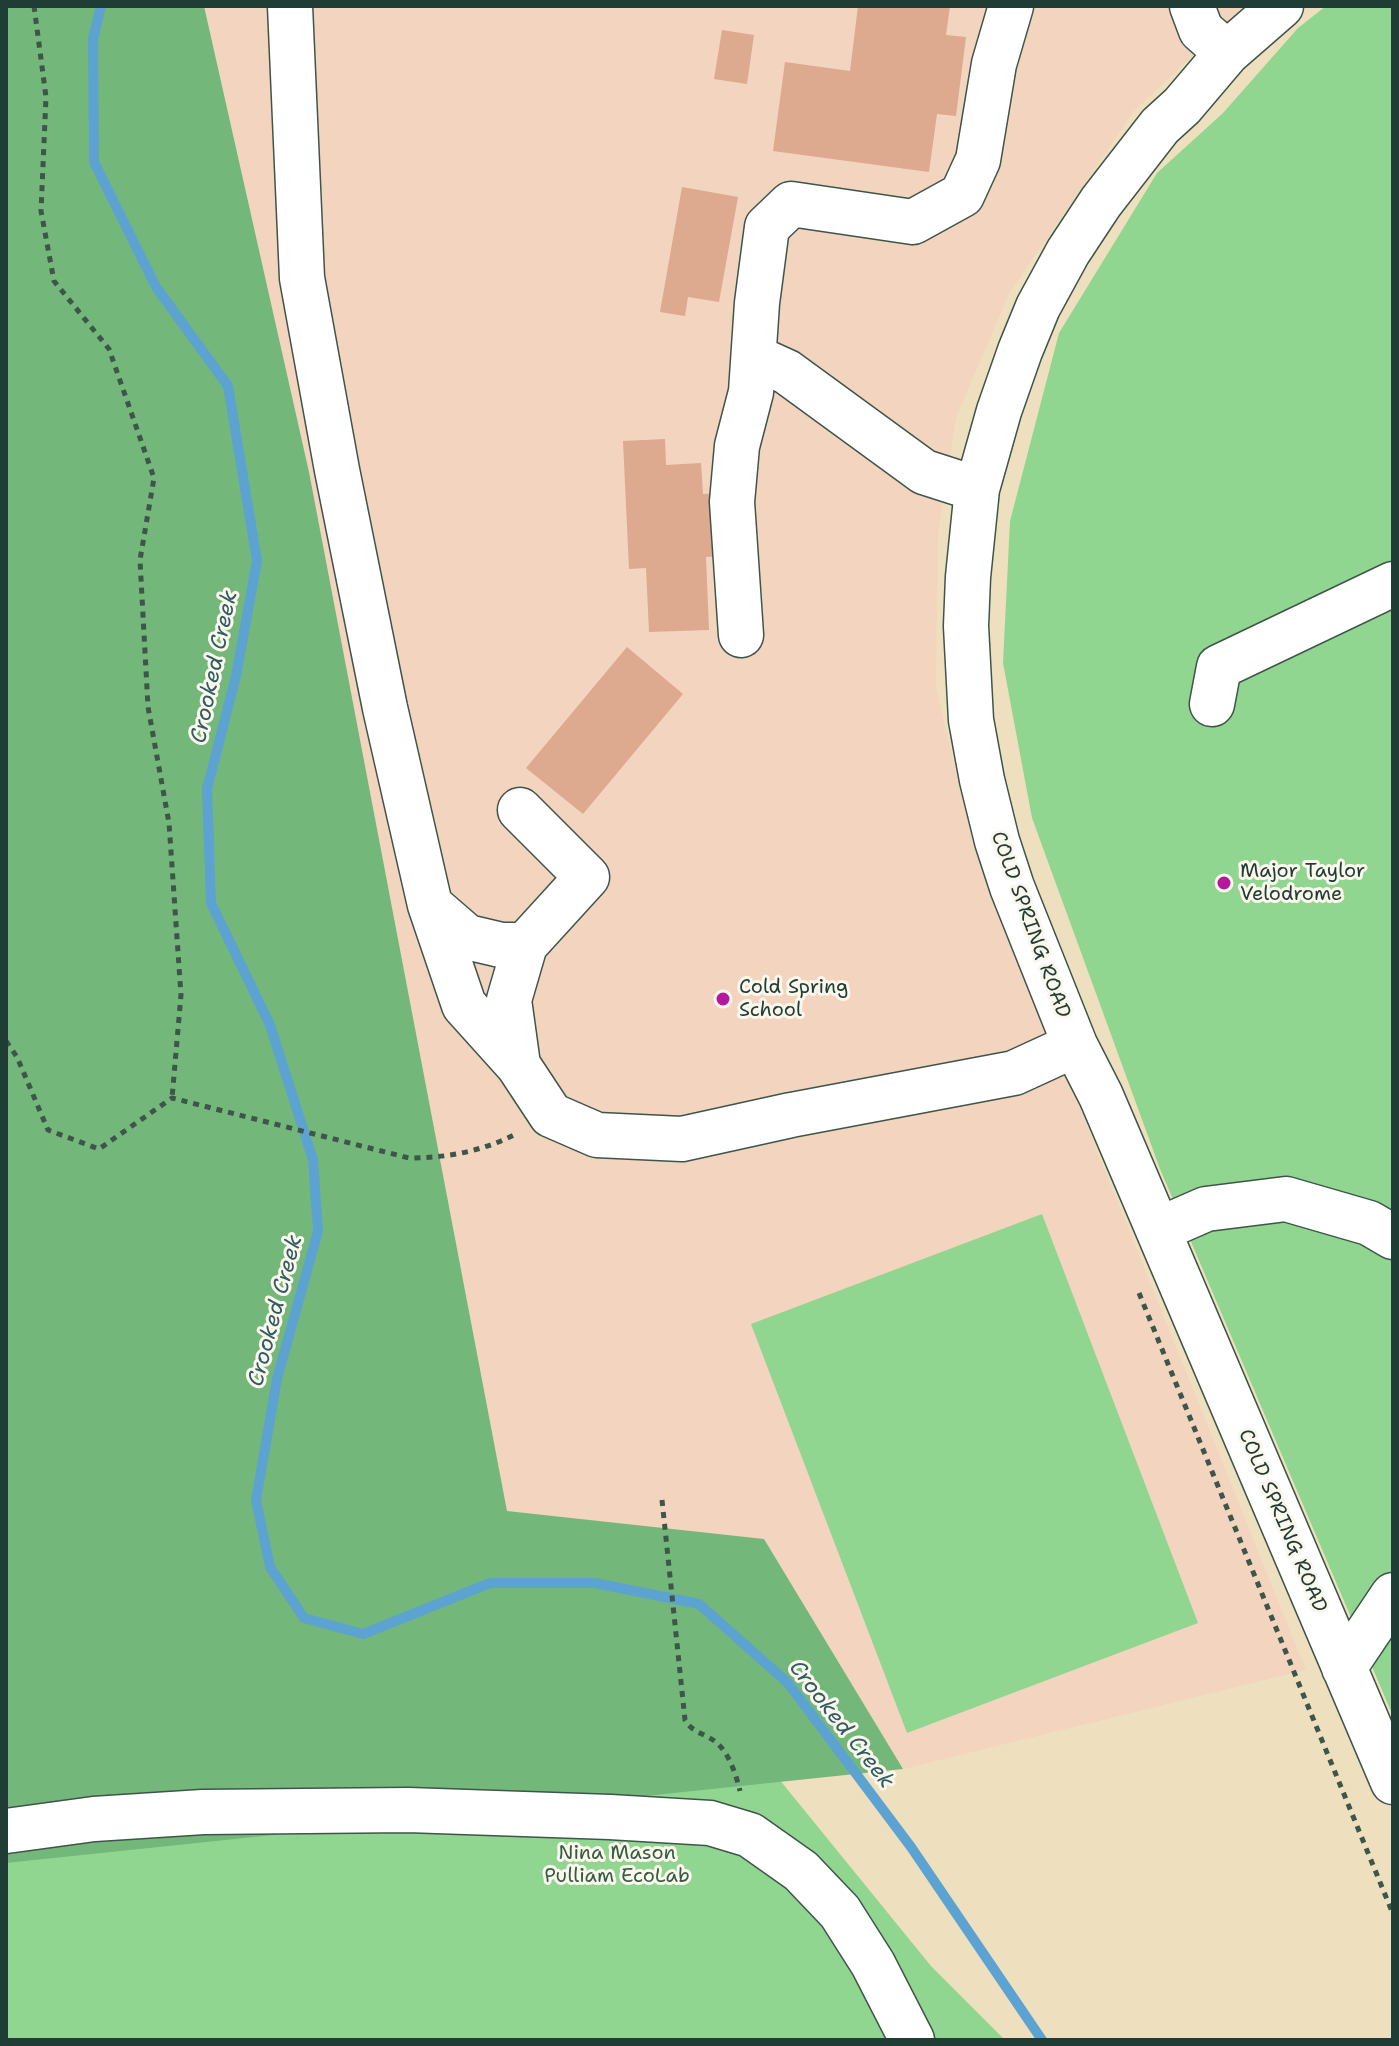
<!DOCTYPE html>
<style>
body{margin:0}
#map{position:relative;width:1399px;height:2046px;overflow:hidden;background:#eee0be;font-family:"Shantell Sans",sans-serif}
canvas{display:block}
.frame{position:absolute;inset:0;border:8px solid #1f3d34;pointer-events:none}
</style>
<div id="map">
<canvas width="1399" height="2046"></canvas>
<div class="frame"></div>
</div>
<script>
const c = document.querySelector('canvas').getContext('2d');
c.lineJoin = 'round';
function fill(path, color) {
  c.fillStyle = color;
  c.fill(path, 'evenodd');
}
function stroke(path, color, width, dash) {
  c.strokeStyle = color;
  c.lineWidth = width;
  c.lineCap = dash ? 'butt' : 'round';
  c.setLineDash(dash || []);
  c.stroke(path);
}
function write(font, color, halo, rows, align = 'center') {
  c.font = font + ' "Shantell Sans",sans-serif';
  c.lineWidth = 6;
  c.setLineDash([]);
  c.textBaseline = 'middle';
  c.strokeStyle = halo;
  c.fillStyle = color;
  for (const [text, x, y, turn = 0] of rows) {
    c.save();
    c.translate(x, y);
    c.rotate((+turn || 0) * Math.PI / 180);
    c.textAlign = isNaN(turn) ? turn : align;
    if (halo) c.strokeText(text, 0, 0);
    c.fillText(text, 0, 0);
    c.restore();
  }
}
fill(new Path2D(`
 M204,6H1246L1134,111L1009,294L956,418L938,533L936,687L972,840L1306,1670L903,1769L764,1540L507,1511L309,472Z`), '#f3d4be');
fill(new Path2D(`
 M6,6H27L79,1318L705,1688L931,1966L1005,2040H6Z
 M1326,6H1393V1716L1160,1169L1032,818L1003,663L1010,521L1059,333L1157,173L1223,113L1298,28Z
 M1042,1214L1198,1623L907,1733L751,1324Z`), '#91d690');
fill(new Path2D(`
 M6,6H204L309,472L507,1511L764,1539L903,1769L6,1863Z`), '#74b77a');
stroke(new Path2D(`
 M101,6L93,39L94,162L156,287L228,386L257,561L236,676L207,789L211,903L270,1025L313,1160L318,1231L277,1379L256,1500L270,1567L304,1618L363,1634L490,1583H595L699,1604L788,1683L911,1847L1042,2040`), '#5ca3d2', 10);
fill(new Path2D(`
 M858,6H950L946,35L966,37L956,116L937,114L929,172L773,151L785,62L850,71Z
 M722,30L754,35L747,84L714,79Z
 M682,187L738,197L719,302L688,297L685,316L660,312Z
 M665,439L666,465L701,463L703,494L721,493L724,556L706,557L709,630L649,632L646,568L629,569L623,441Z
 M627,647L683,694L583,814L526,768Z`), '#dda98f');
const minor = new Path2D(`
 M290,6L302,278L337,470L385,708L430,905L464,1005L518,1065
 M1192,6L1201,30L1227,53
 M1281,6L1227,53L1182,106L1160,126L1101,202L1068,252L1038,307L1020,351L999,411L977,489L968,577L966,626L971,720L982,780L997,841L1012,887L1075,1045L1101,1096L1393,1782
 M754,357L787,372L924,472L977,489
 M741,635L732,502L737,446L751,392L757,303L767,227L791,204L913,222L962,195L978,160L994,64L1011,6
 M1212,704L1219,667L1393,584
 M520,810L587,877L525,945L509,1000L518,1065L551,1115L597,1135L682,1139L791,1115L1014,1073L1075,1045
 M430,905L467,937L501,945H525
 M1158,1230L1206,1209L1286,1199L1369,1223L1393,1237
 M1344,1668L1393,1595
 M6,1831L94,1819L203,1812L408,1810L610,1817L710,1823L750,1835L801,1871L840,1912L873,1964L912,2040`);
stroke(minor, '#3e5549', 47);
stroke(new Path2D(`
 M34,6L46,97L41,211L54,281L109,349L154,478L140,560L148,707L169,823L181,995L172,1098
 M6,1041L17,1057L48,1130L99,1149L172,1098L409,1158C448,1158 483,1151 518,1133
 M1139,1293L1393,1914
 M662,1500L685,1720C692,1733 707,1734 717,1743C730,1755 736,1775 740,1791`), '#3e5549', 5, [6, 6]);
stroke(minor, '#fff', 44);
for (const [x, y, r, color] of [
 [1224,883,8,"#b5179e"],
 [723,999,8,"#b5179e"]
]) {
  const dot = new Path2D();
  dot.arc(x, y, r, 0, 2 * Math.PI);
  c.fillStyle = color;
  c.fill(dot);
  stroke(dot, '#fbf7ec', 3);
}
write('20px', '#1f3d34', '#fbf7ec', [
 ["Major Taylor",1240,872],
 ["Velodrome",1240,895],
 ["Cold Spring",739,988],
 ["School",739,1011]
], 'left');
write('20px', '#1f3d34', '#fbf7ec', [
 ["COLD SPRING ROAD",1030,925,70],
 ["COLD SPRING ROAD",1282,1521,67]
]);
write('20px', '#365c46', '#fbf7ec', [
 ["Nina Mason",617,1854],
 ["Pulliam EcoLab",617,1877]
]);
write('italic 22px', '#315c63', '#fbf7ec', [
 ["Crooked Creek",215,667,-78],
 ["Crooked Creek",276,1311,-75],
 ["Crooked Creek",841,1725,52]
]);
</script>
